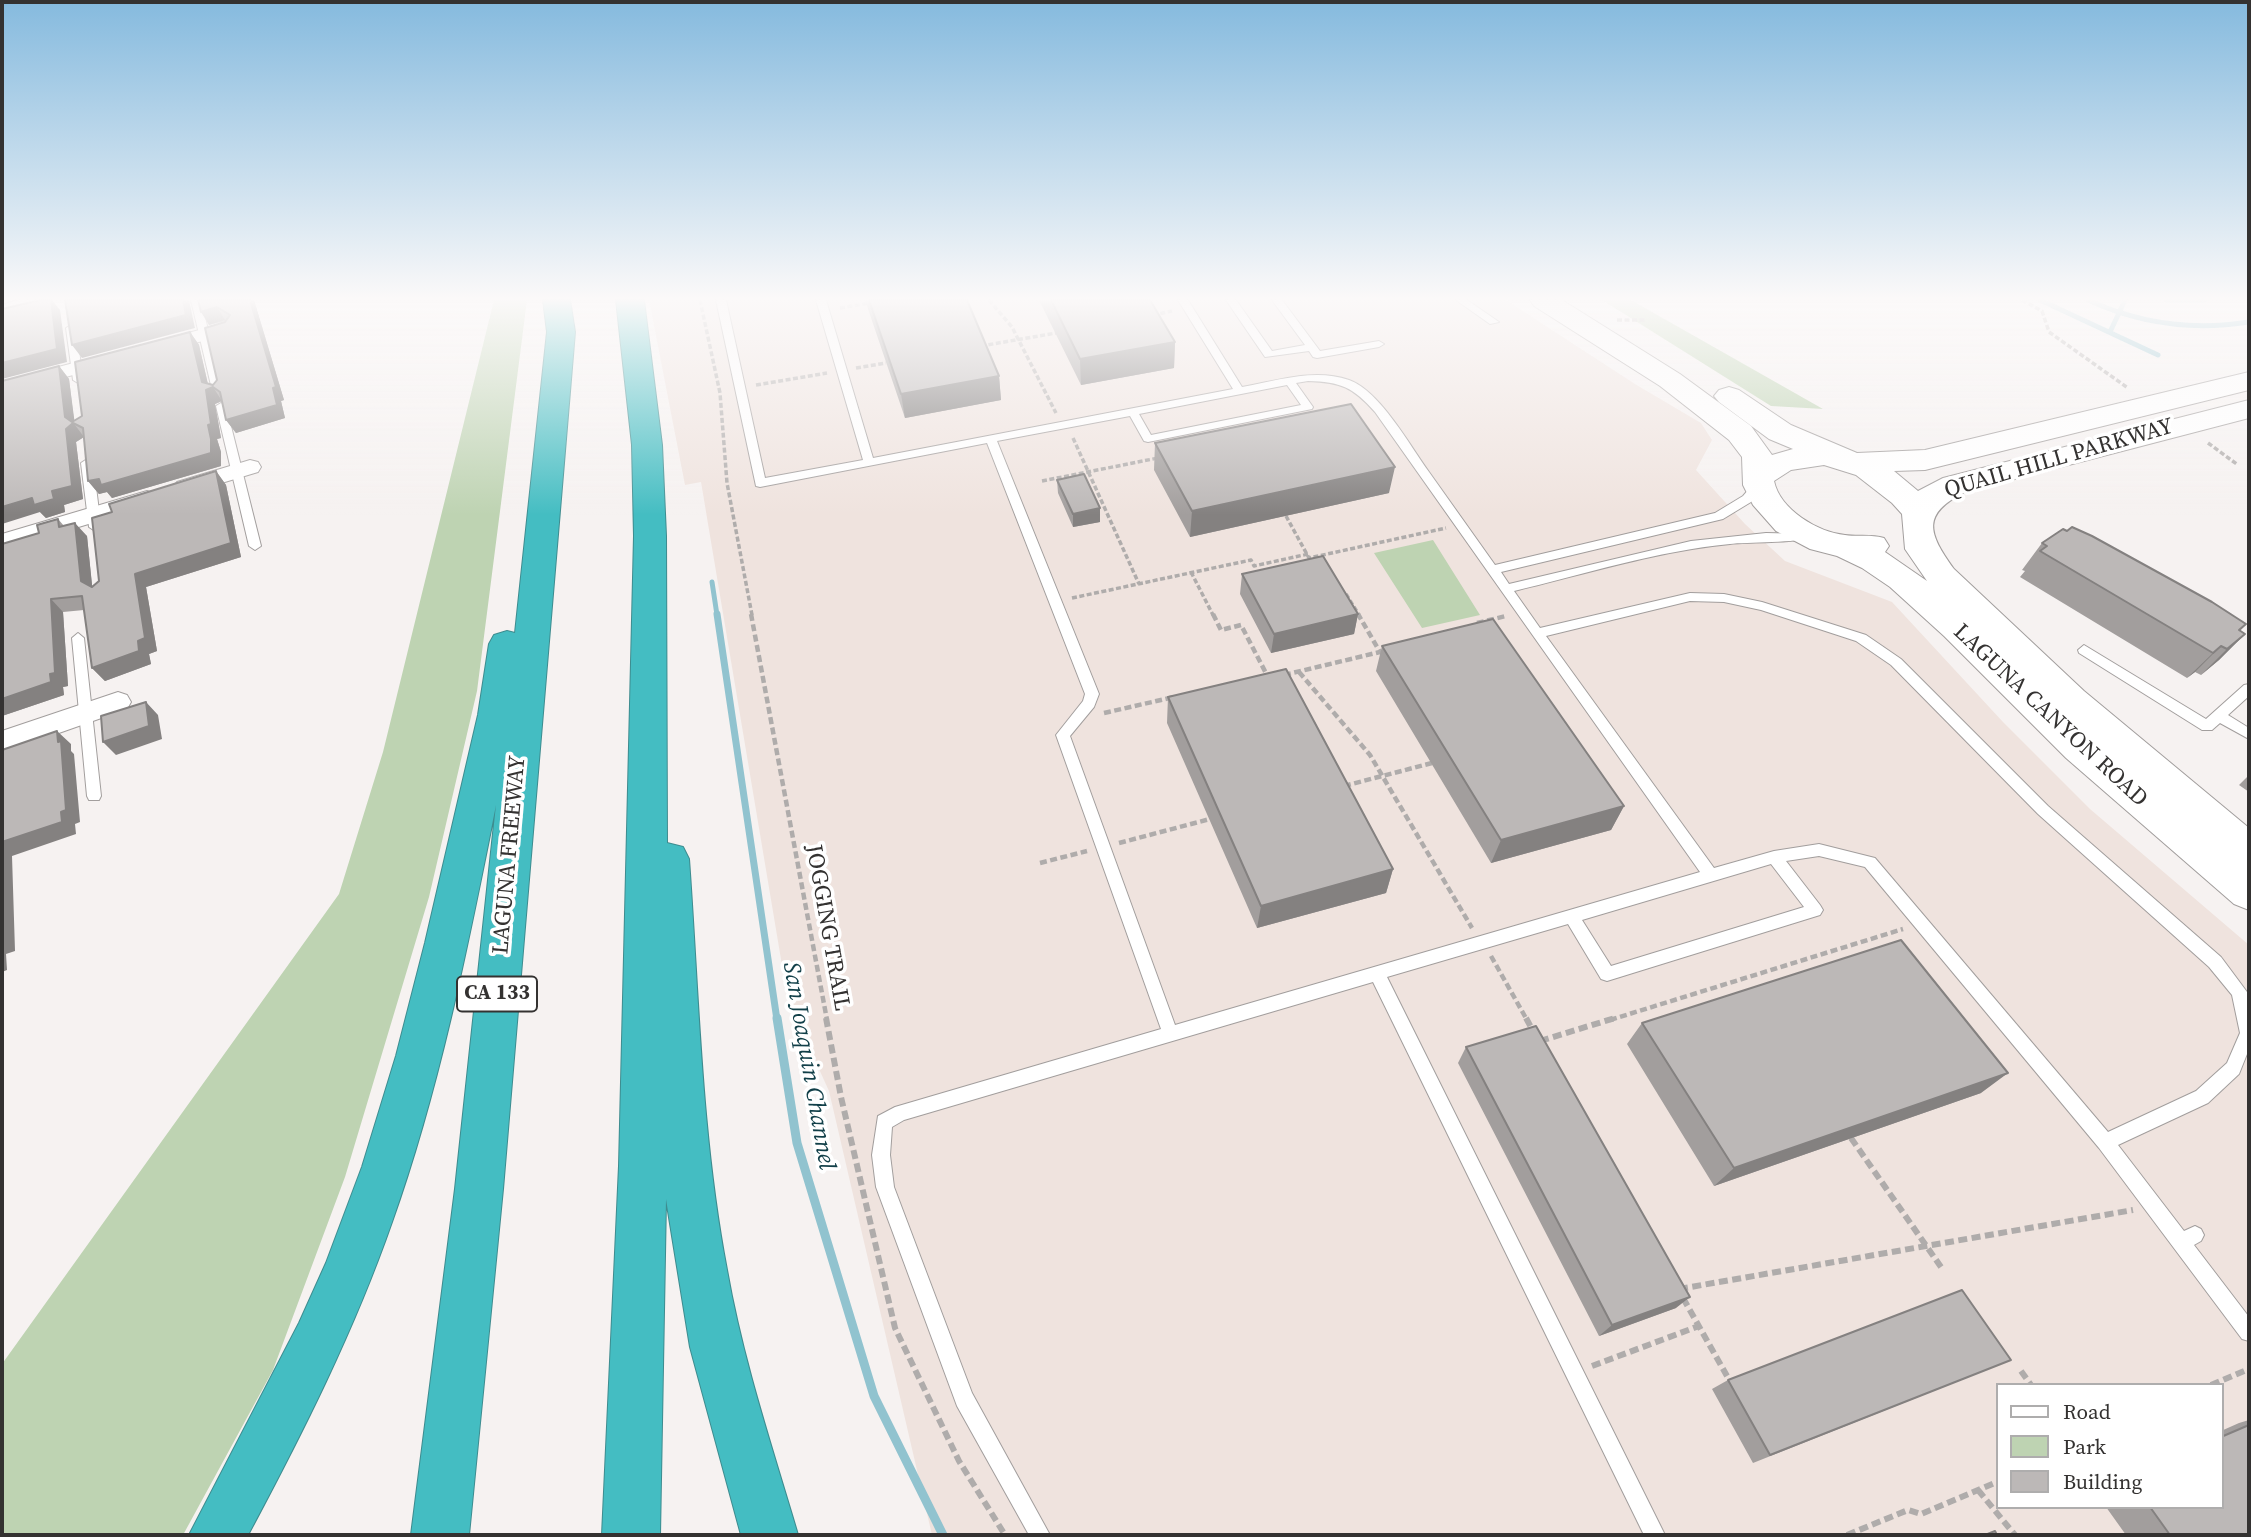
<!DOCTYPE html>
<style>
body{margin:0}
#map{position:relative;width:2251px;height:1537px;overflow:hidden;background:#f6f2f1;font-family:"Source Serif 4",serif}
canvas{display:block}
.frame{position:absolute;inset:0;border:4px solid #343231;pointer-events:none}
.legend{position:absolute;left:1996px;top:1383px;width:228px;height:126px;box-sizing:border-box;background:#fff;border:2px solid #aeadad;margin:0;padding:9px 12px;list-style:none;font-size:21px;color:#343231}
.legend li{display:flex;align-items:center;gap:14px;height:35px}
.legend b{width:35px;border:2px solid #aeadad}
</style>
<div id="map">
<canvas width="2251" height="1537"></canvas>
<div class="frame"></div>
<ul class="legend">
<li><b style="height:9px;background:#fff"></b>Road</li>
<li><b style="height:19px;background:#bed3b2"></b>Park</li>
<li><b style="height:19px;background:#bcb8b7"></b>Building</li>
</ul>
</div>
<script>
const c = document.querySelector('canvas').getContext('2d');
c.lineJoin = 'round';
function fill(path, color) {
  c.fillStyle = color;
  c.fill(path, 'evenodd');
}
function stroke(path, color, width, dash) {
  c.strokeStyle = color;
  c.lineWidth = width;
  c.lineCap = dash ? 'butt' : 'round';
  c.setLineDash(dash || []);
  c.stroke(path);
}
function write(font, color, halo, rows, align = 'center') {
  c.font = font + ' "Source Serif 4",serif';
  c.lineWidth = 7;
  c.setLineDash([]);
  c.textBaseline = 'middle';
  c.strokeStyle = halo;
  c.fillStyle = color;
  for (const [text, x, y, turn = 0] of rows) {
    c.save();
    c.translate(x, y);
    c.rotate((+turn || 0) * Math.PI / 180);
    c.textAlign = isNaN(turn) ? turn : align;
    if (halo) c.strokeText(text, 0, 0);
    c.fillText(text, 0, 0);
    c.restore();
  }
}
fill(new Path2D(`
 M649,300H1506L1635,384L1701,423L1712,440L1696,470L1745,524L1785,561L1892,602L2003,722L2090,809L2249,945V1535H932L829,1091L788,1001L701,482L685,485ZM1997,1385H2221V1507H1997Z`), '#efe3de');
fill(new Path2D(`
 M494,300H527L477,691L429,897L345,1177L273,1370L183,1535H2V1364L339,894L383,752Z
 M1602,300H1631L1823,409L1771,406Z
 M1433,540L1480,615L1422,628L1374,553Z`), '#bed3b2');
stroke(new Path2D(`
 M2040,300L2158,355
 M2088,300C2140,324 2192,331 2249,322
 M2166,300H2205
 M2110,332L2125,300
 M712,582L717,615`), '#91c3cf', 5);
stroke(new Path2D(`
 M717,614L777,1020`), '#91c3cf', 7);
stroke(new Path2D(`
 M777,1018L797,1143L874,1396L943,1535`), '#91c3cf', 9);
const service = new Path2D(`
 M191,300H201L223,394L222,396H214L213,394Z
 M716,300H726L765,478L863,460L816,300H826L873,458L1233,389L1178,300H1188L1242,387C1277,381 1314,368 1349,380C1380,391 1410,446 1429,472C1451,503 1473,534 1495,565L1715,513L1743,496L1755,482H1763L1765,485L1751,502L1723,519L1501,572L1509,584L1691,541L1766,533L1807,534L1809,537C1802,543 1744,542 1730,544C1657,551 1585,574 1514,591L1540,628L1690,593L1724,594L1762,602L1866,635L1901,659L2048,806L2221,957L2247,992L2249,1002V1049L2239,1074L2208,1103L2118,1145L2184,1231L2195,1226L2201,1229L2204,1235L2201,1241L2194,1245L2249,1317V1341L2242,1339L2099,1148L1865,867L1819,856L1786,861L1820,905L1823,910L1820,915L1607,981L1601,979L1568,924L1387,977L1665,1535H1644L1373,982L904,1120L892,1127L890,1155L894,1187L972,1393L1050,1535H1029L957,1406L876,1187L872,1155L878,1116L895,1107L1161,1029L1056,735L1083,701L1085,694L987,443L760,487L756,486ZM1308,381C1341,382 1353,387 1375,412L1700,872L1175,1025L1070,736L1094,707L1099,694L997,441L1130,416L1144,441L1148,442L1312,409L1313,407L1296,383ZM1287,385L1301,405L1151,435L1139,414ZM1690,601L1724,602L1761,610L1856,641L1891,665L2038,814L2209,967L2232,995L2240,1033L2227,1063L2196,1091L2108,1132L1875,858L1819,844L1774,851L1714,868L1546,636ZM1771,864L1804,907L1611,966L1582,920Z
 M1226,300H1236L1272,351L1305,345L1272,300H1282L1320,351L1379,341L1384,344L1379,347L1317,358L1313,357L1309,351L1265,357Z
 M1456,300H1467L1499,322L1490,324Z
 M71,325L76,328L83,380L78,383L73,380L66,328Z
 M221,403L226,406L261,546L255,550L249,546L216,406Z
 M87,459L93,463L101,527L95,531L89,527L81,463Z
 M78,633L84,638L101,796L99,800H89L87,796L72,638Z
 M2084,645L2206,719L2244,685L2249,684V696L2228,715L2249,728V739L2220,723L2212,730H2202L2079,653L2078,650Z`);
const minor = new Path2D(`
 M17,300H46L43,304L2,317V305Z
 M226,323L236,329L233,333L157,353L147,347L150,343Z
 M111,353L118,355L121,359L118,363L2,394V382Z
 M250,460L258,462L261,467L258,472L185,494L177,492L173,487L177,482Z
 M147,491L155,494L159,499L155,504L2,550V534Z
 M118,692L127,695L131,702L127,709L2,753V731Z`);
const secondary = new Path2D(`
 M1530,300H1562L1680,374L1751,426L1772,455L1793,449L1769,439L1719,402L1714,396L1719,390L1729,387L1739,390L1791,425L1857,453L1925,450L2249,372V390L1925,470L1894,471L1918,491L1943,478L2249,400V418L1965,492C1921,514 1928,533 1954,569L2084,691L2249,828V910L2234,904L2066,758L1944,636L1890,587L1862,568L1837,556L1810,549L1776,531L1753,505L1743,485L1742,457L1729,440L1660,386L1534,306ZM1824,465L1856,475L1892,503L1902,514L1905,549L1927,581L1885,552L1889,546L1884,538C1870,534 1859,537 1845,535C1818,532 1780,510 1774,481L1791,470Z`);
const motorway = new Path2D(`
 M543,300H570L575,332L503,1189L469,1535H411L455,1189L496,805C468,945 440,1087 392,1222C354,1331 302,1434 248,1535H189L299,1323L326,1263L362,1167L396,1056L425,943L478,715L489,644L494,635L507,631L515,633L547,332Z
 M616,300H644L662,445L666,536L667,843L683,847L689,859C699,996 701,1134 727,1270C743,1361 772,1447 798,1535H741L690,1347L666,1199L660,1535H602L619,1166L634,536L632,445Z`);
stroke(service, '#a29e9d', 2);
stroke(minor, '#a29e9d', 2);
stroke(secondary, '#a29e9d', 2);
stroke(motorway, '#3e8c8f', 2);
stroke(new Path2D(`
 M700,300L720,393L727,483L752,615
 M989,300L1012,327L1056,413
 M2022,300L2042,311L2049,332L2128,388
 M840,308L869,303
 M1153,315L1172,311
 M1617,320H1646
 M981,346L1056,333
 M856,368L886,363
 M756,385L827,373
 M1073,438L1139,584
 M2208,443L2238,465
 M1042,481L1158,458
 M1286,516L1309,558L1446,528
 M1191,572L1213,615
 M1346,594L1359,615
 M1072,598L1251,560L1254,566L1308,554`), '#afacab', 3.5, [5, 2.5]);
stroke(new Path2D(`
 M751,614L827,1020
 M1213,614L1221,630L1241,625L1269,679
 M1477,623L1506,616
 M1299,672L1370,755L1472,928
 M1284,675L1380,652L1358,614
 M1104,713L1174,697
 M1344,786L1432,763
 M1119,843L1210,819
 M1040,863L1087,851
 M1491,956L1527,1020
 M1610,1020L1903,929`), '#afacab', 4.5, [7, 3.5]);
stroke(new Path2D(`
 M826,1018L841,1097L895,1328L959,1461L1005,1535
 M1526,1018L1533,1031
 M1540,1041L1615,1018
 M1851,1138L1941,1267
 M1679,1289L2133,1210
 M1683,1298L1727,1376
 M1592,1366L1699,1326
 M2021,1371L2031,1385
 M2211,1385L2249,1369
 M1978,1490L2015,1535
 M1847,1535L1908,1510L1921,1514L1997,1482`), '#afacab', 6, [9, 4.5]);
fill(service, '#fff');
fill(minor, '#fff');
fill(secondary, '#fff');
fill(motorway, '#44bdc2');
fill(new Path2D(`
 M198,300H254L284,400L281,401L285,418L236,433L226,420L222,401L215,404L221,438L217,439L221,452V466L112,498L107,492L99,494L88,481L84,437L76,442L83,499L64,505L65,512L46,518L40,512L59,366L69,379L74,421L82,416L190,332L199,345L208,384L213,385L217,380L226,321L209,325Z
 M865,300H967L999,376L1001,400L905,418Z
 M1039,300H1150L1175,342L1174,368L1081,385Z
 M1155,443L1389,493L1190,537L1154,470Z
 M216,471L226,485L241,557L146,587L157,651L149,654L151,664L105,681L92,668L84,610L63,612L68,686L63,687L64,695L2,716V544L39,533L58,519L64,526L87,536L92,586L99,581L112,512Z
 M1057,480L1100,508V522L1073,527L1058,493Z
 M2042,543L2246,624L2240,631L2245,634L2219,660L2201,675L2195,672L2187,678L2020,577L2025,571L2022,570Z
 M1242,574L1358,614L1354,634L1271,653L1240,594Z
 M1382,646L1624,806L1611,830L1491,863L1376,671Z
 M1168,697L1393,869L1386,893L1257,928L1167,723Z
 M2249,775V792L2239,785Z
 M1642,1023L1981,1093L1714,1186L1627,1044Z
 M1466,1047L1676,1308L1599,1336L1458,1063Z
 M2011,1360L1753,1463L1712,1389L1728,1380Z
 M2249,1420V1535H2126L2106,1507H2221V1431L2239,1423Z`), '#a29e9d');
fill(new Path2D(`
 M51,300H52L60,310L67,362L2,379V363Z
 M183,300H189L195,328L82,358L72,345Z
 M250,300H254L284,400L281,401L285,418L236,433L226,420Z
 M217,307L225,320L209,325L201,312Z
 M190,332L199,345L209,389L213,387L222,401L215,404L221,438L217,439L221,452V466L112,498L107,492L99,494L88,481L208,425L206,390L202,382Z
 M1175,342L1174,368L1081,385L1080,359Z
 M59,366L69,379L75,425L84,437L76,442L83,499L64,505L65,512L46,518L40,512L2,524V507L52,491L65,417Z
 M999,376L1001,400L905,418L901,394Z
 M1395,467L1389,493L1190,537L1192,511Z
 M216,471L226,485L241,557L146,587L157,651L149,654L151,664L105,681L92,668L138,641L135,574Z
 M1100,508V522L1073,527V514Z
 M75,523L87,536L93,594L81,581Z
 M51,599L63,612L68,686L63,687L64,695L2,716V699L50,674Z
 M1358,614L1354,634L1271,653L1274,634Z
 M2245,634L2219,660L2201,675L2227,649Z
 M2221,646L2195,672L2187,678L2213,653Z
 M146,702L158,715L162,739L116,755L103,742Z
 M57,731L71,744V751L74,754L80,822L75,824L76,834L12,856L15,951L6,954L7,970L2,972V842L61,812Z
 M1624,806L1611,830L1491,863L1501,840Z
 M1393,869L1386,893L1257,928L1261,906Z
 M2008,1073L1981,1093L1714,1186L1734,1168Z
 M1690,1297L1676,1308L1599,1336L1612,1325Z`), '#848180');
const building = new Path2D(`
 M41,300H51L57,349L2,363V309Z
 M65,300H183L186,315L72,345Z
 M198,300H250L276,387L273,388L277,405L226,420L220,392L213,387L206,390L211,424L208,425L211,439V453L101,485L99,479L88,481L83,428L73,423L66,429L72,486L52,491L54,499L34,505L32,498L2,507V381L59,366L65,417L72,422L82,416L75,362L190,332L202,382L213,385L217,380L205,328L225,322L230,315L217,307L201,312Z
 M869,300H967L999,376L901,394Z
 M1051,300H1150L1175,342L1080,359Z
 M1351,404L1395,467L1192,511L1155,443Z
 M216,471L231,543L135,574L145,638L138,641L139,651L92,668L82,596L51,599L55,673L50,674L51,682L2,699V544L39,533L37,525L58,519L59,527L75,523L81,581L92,587L99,581L92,518L112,512L109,504Z
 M1084,474L1100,508L1073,514L1057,480Z
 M2072,527L2092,536L2212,602L2246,624L2239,630L2245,634L2227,649L2221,646L2213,653L2040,551L2047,546L2042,543L2063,529L2067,531Z
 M1323,556L1358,614L1274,634L1242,574Z
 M1493,619L1624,806L1501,840L1382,646Z
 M1286,669L1393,869L1261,906L1168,697Z
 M146,702L149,726L103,742L101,716Z
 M57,731L58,742L61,741L66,810L61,812L62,822L2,842V750Z
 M1901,940L2008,1073L1734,1168L1642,1023Z
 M1536,1026L1690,1297L1612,1325L1466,1047Z
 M1962,1290L2011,1360L1770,1455L1728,1380Z
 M2249,1425V1535H2170L2150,1507H2221V1437Z
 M1995,1531L1997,1535H1985Z`);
fill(building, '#bcb8b7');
stroke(building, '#848180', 2);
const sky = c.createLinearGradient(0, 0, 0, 515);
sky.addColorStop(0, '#85bade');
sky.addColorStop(0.58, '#fbf9f9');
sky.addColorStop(1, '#fbf9f900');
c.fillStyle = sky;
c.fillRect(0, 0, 2251, 515);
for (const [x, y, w] of [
 [497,994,80]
]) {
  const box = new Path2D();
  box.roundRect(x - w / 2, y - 17.5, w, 35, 5);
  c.fillStyle = '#fff';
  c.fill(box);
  stroke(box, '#343231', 2);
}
write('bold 21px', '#343231', null, [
 ["CA 133",497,994]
]);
write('23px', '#343231', '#fff', [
 ["QUAIL HILL PARKWAY",2059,459,-16],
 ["LAGUNA CANYON ROAD",2050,716,43],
 ["LAGUNA FREEWAY",510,855,-85],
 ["JOGGING TRAIL",827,928,80]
]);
write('italic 24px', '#113f48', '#fff', [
 ["San Joaquin Channel",808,1066,80]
]);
</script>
